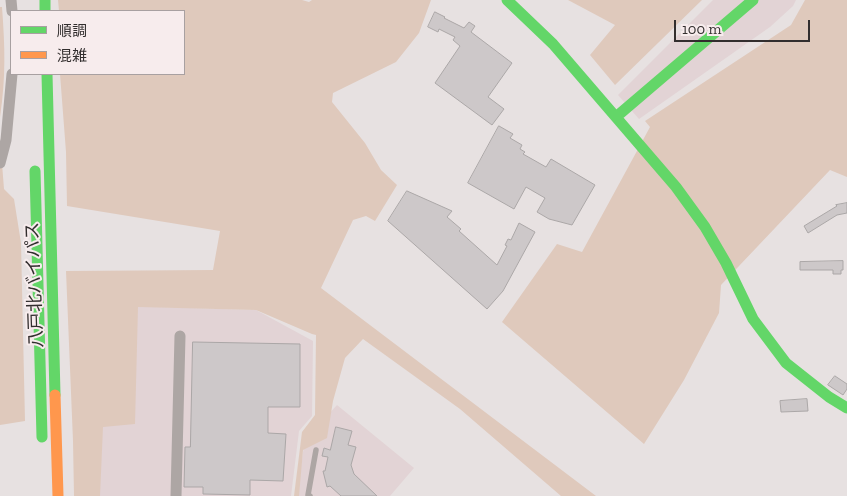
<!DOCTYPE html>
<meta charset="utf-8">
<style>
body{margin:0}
#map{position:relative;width:847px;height:496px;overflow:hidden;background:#e7e1e1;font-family:"Zilla Slab","Noto Sans JP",serif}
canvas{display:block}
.legend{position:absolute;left:10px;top:10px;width:175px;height:65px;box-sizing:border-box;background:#f7eced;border:1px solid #a8a0a1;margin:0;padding:6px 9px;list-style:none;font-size:15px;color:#322e2e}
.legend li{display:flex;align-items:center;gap:10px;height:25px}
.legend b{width:25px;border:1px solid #a8a0a1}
.scale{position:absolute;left:674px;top:20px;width:136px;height:22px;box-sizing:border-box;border:2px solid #322e2e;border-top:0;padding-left:6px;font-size:15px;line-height:18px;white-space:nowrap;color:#322e2e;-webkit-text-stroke:4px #f7eced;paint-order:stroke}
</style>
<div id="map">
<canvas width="847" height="496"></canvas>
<ul class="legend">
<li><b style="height:6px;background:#63d668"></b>順調</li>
<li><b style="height:6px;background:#ff974d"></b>混雑</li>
</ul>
<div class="scale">100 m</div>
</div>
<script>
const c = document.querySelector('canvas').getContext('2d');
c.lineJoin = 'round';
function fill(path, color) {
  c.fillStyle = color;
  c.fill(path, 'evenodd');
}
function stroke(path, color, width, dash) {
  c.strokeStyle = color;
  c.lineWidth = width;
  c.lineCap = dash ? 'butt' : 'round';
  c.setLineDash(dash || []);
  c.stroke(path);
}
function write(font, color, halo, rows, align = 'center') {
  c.font = font + ' "Zilla Slab","Noto Sans JP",serif';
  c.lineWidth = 4;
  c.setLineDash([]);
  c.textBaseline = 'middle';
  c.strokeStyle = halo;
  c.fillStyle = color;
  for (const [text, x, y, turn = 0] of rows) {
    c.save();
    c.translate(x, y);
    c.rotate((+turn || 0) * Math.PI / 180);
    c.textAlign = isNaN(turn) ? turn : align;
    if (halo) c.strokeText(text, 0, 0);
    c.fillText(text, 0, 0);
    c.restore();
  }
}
fill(new Path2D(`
 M713,0H796L793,6L770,27L639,119L618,95Z
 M96,305L256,310L313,341L312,416L299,431L291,496H96Z
 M337,405L414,468L390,496H296L305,440Z`), '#e2d3d5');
fill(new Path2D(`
 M58,0H302L309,2L312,0H431L419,33L396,62L333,93L332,102L365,143L381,170L397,185L375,221L366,216L353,220L321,288L596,496H561L460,409L363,339L345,358L333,401L327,438L303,450L299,496H294L302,432L315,415L316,335L312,334L256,310L138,307L135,424L103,427L100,496H74L73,441L66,271L213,270L220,231L67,206L66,152L60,74H184V11H59Z
 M568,0H702L615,85L590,55L615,25Z
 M805,0H847V177L830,170L721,285L719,313L684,380L644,444L502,322L557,244L582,252L650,127L645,121L791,25Z
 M0,7H2C5,47 6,77 0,117Z
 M0,138L4,189L14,199L21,243L25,421L0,425Z`), '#dfc9bc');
const building = new Path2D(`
 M435,12L445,17L444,18L464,28L469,22L475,26L471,32L512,63L488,97L504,109L492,125L435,83L460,46L453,40L455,37L439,29L438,32L428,27Z
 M499,126L513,134L510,138L522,145L520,149L525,152L523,154L546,167L551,159L595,185L572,225L549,219L537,212L545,198L526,187L514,209L468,183Z
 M407,191L452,211L447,217L461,229L459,231L497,265L507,246L505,245L508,239L511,240L519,223L535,232L503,291L487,309L388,221Z
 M847,203V213L837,215L808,233L804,226L837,206L836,205Z
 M843,261V270H841V274H833V270H800V262Z
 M193,342L300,344V407H268V433L286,434L283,481L250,480V495L203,494V487H184L185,447H190Z
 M835,376L847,384V389L843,395L828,385Z
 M807,399L808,411L781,412L780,401Z
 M336,427L352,431L348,445L356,447L351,465L354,474L377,496H341L330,486L327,487L323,471H325L328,457L322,456L324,448L330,450Z`);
fill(building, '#cdc8c9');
stroke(building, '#aba7a7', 1);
stroke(new Path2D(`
 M310,496L308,495L316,450`), '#ada6a4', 5.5);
stroke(new Path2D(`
 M11,0L12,11
 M0,163L6,140L12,74
 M176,496L180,336`), '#ada6a4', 11);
stroke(new Path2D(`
 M45,0V11
 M507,0L553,44L676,187L705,227L726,263L753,319L786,363L829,397L847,408
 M47,74L55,395
 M616,117L753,0
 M35,171L42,437`), '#63d668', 11);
stroke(new Path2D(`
 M55,395L58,496`), '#ff974d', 11);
write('18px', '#322e2e', '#f7eced', [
 ["八戸北バイパス",35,285,-92]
]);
</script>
